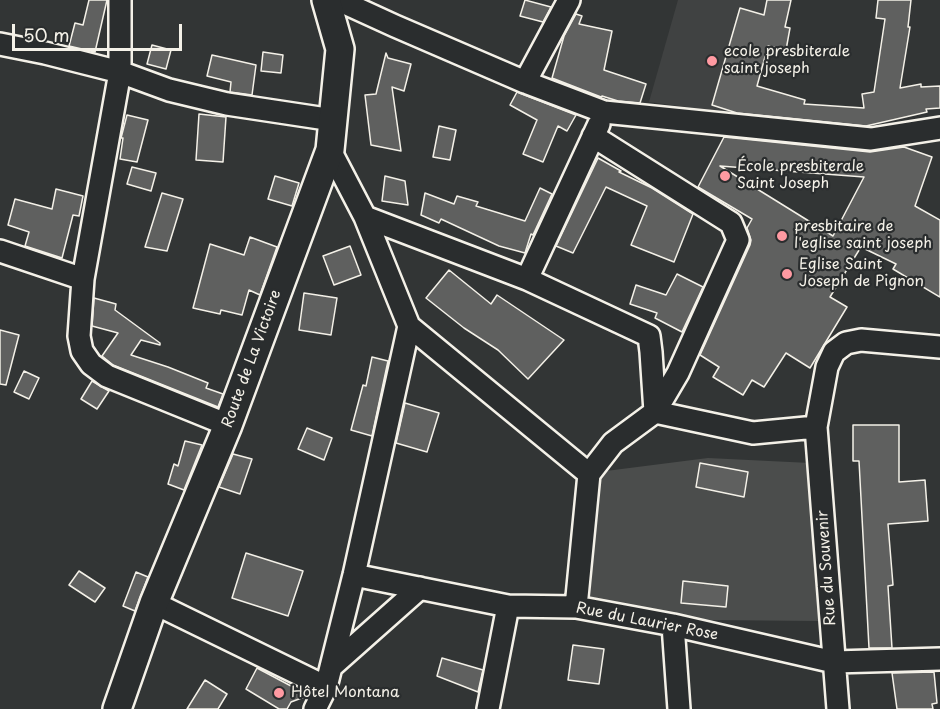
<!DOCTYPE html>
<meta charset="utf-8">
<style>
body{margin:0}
#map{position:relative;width:940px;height:709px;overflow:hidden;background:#323535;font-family:"Playpen Sans",sans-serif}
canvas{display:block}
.scale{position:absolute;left:12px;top:24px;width:170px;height:27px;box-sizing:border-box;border:3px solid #f4f1e8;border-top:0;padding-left:8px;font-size:18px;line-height:21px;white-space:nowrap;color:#f4f1e8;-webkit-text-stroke:4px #2a2d2e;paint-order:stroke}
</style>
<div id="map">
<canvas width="940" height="709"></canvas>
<div class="scale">50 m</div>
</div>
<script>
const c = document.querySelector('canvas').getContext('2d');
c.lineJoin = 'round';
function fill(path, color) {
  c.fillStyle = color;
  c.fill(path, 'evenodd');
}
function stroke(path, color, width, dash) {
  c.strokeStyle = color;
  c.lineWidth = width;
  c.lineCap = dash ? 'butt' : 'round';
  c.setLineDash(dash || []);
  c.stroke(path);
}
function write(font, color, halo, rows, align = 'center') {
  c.font = font + ' "Playpen Sans",sans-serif';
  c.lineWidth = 4.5;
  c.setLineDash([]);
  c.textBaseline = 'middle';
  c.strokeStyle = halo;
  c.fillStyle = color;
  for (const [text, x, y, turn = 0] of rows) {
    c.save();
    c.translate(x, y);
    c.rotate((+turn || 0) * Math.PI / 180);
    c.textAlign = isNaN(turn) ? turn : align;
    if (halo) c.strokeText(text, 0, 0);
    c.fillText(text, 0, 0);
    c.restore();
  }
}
fill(new Path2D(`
 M678,0H781L746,115L649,102Z`), '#404242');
fill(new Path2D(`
 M708,458L810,463L819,621L710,620L590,601L598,472Z`), '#4b4d4c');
const building = new Path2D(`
 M89,0H107L95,52L69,46L75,23L83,25Z
 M525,0L551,7L543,22L520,16Z
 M767,0H791L785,27L790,28L786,50L768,46L757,86L805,100L804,104L864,108L862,94L874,92L885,19L876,18L878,0H911L908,27H910L900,88L921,84V87L940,86V108L926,109L927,112L866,126L737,113L712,105L740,8L764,15Z
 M576,14L582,16L579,24L612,31L604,70L646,84L640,103L618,101L602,96L601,97L552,78L564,36Z
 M152,45L171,50L166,69L147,64Z
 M263,52L283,55L281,73L261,71Z
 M386,53L388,58L411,64L404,91L392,87L401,151L371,145L365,95L376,94Z
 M212,55L256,65L252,95L230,92L231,82L207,76Z
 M517,92L576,115L567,131L558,126L543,162L523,154L537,120L510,105Z
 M199,114L226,117L223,162L196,160Z
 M127,115L148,120L137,162L120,159L123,138H121Z
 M439,126L456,130L450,160L433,157Z
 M724,137L870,152L904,147L932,157L915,206L940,220V297L893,269L896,264L861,247L830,297L847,307L810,368L786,353L764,387L752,380L743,395L713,377L719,367L700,355L750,245L751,240L747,228L752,219L698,187ZM720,166L864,177L833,236Z
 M598,158L621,171L619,172L652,188L693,214L674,262L631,245L647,206L606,187L573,253L556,246Z
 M132,167L156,173L151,191L127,184Z
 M275,176L299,183L292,206L268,199Z
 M385,176L405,181L408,205L382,201Z
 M540,188L552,194L533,235L531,234L525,253L499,246L441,219L439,223L421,215L425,193L454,204L457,196L478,202L476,206L525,221Z
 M56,189L83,196L79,216L73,215L62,258L25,246L29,232L8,225L15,199L52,209Z
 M162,193L183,199L167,251L145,247Z
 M250,237L277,247L260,295L249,290L242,315L221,310L220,314L193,308L210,244L244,255Z
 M350,246L361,275L334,285L323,256Z
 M449,270L491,304L497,295L564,340L528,379L498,350L464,328L426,298Z
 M677,274L703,287L682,332L655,318L657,313L630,304L636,285L666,295Z
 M304,293L337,298L331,335L299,330Z
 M94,298L116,304L115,310L160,343V345L141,340L131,355L168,367L208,383L206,388L223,394L218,407L113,365L102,356L118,333L92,326Z
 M0,330L19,335L6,385L0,384Z
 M372,357L388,361L372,436L351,430L363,385L366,386Z
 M24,371L39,378L29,399L14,392Z
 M92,381L109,391L97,409L81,399Z
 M405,403L439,413L427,452L396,443Z
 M853,425H899V482L925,480L928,521L888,524L893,585L888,586L892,648H869L859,461H853Z
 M307,428L332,438L324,460L298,449Z
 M185,441L202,445L184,490L168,484L174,464L178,466Z
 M233,454L252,459L240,494L219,487Z
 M700,463L748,472L744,497L696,487Z
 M246,553L303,571L288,616L232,598Z
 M79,571L105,588L95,602L69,585Z
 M136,572L148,577L135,611L123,606Z
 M683,581L728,586L726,607L681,603Z
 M573,645L604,649L599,684L568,680Z
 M442,658L483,670L478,692L437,676Z
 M257,668L308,695L307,696L291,702L287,709H279L246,689Z
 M934,672L937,703L932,704L933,709H897L892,673Z
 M205,680L227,694L218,709H187Z`);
fill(building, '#5f605f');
stroke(building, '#f4f1e8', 1.5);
const minor = new Path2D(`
 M120,0V72L83,279L79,336L82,351L91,364L107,376L228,425
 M338,0L395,26L525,82L604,112L871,139L940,128
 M0,44L45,53L120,72L169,90L227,104L333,120
 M525,82L569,0
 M365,217L527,279L649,336L651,352L655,412
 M0,251L83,279
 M527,279L599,124
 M409,326L589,474L576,607
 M655,412L753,433L816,427L827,367L834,352L846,343L861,340L940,347
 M816,427L838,709
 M589,474L613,443L655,412L678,373L738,240L731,223L593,136
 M354,575L508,606L576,607L673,625L834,662L940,659
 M154,603L326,687
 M673,625L679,709
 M331,667L420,588
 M315,709L326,687L354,575L409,326L365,217L330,150
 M488,709L508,606`);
const tertiary = new Path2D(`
 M117,709L154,603L228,425L330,150L340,49L326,0`);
stroke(minor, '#f4f1e8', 26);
stroke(tertiary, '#f4f1e8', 32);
stroke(minor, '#2a2d2e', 21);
stroke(tertiary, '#2a2d2e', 27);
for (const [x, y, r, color] of [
 [712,61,6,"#ff9aa2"],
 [725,176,6,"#ff9aa2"],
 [782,236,6,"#ff9aa2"],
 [787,274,6,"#ff9aa2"],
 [279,693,6,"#ff9aa2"]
]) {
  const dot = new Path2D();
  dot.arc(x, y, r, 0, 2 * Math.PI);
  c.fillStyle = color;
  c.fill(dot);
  stroke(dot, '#2a2d2e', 2);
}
write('15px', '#f4f1e8', '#2a2d2e', [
 ["ecole presbiterale",724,52],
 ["saint joseph",724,69],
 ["École presbiterale",737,167],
 ["Saint Joseph",737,184],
 ["presbitaire de",794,227],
 ["l'eglise saint joseph",794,244],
 ["Eglise Saint",799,265],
 ["Joseph de Pignon",799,282],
 ["Hôtel Montana",291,693]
], 'left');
write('15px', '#f4f1e8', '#2a2d2e', [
 ["Route de La Victoire",252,359,-70],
 ["Rue du Souvenir",827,568,-94],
 ["Rue du Laurier Rose",647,622,11]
]);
</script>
